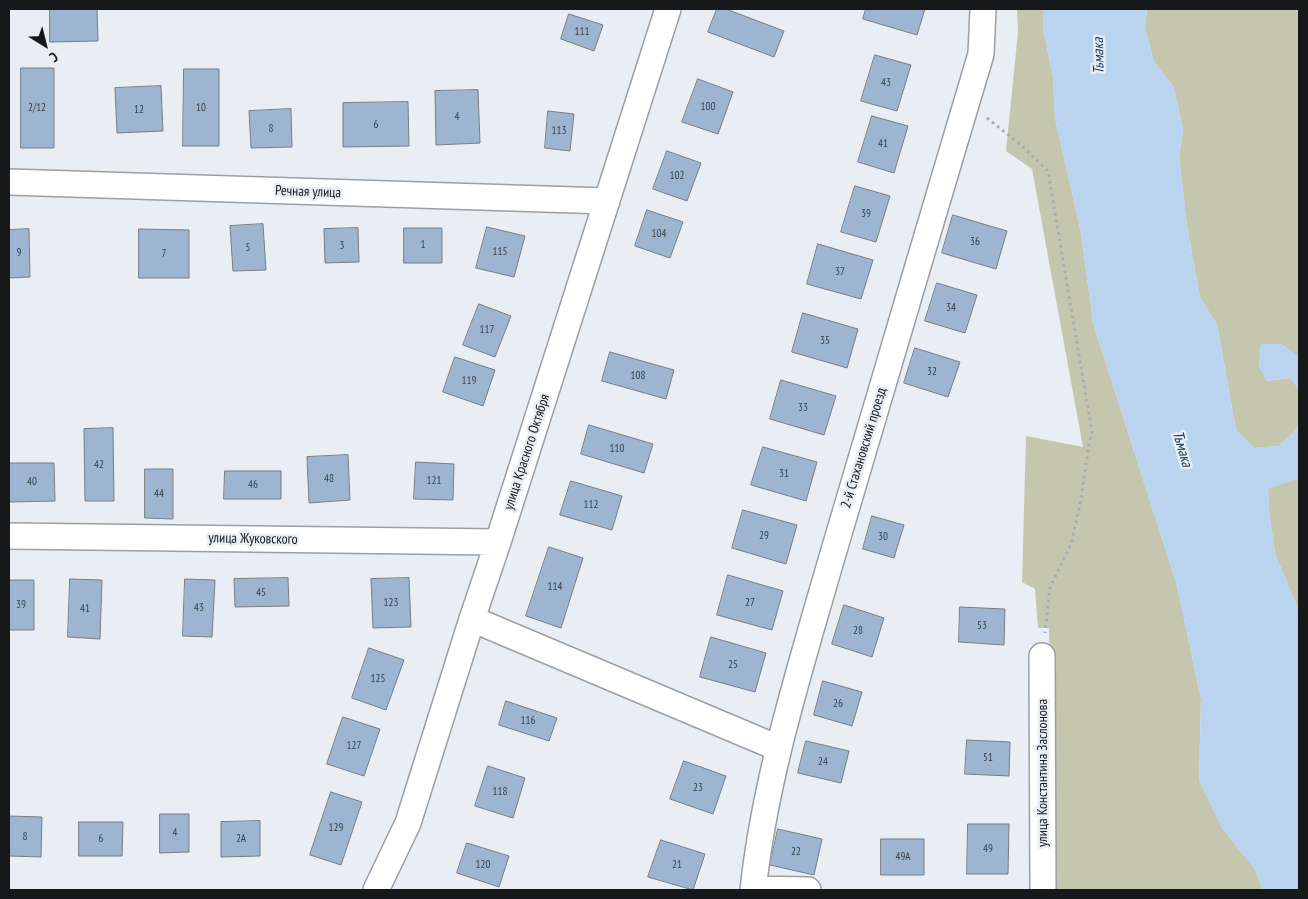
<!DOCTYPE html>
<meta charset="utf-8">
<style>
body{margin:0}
#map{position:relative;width:1308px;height:899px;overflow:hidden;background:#e9eef5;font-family:"PT Sans Narrow",sans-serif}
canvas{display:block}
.frame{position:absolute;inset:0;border:10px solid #16181a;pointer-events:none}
.north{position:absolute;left:20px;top:20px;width:50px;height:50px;-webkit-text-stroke:4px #e9eef5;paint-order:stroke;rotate:144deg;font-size:14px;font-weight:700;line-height:20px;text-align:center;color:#16181a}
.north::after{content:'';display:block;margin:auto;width:18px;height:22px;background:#16181a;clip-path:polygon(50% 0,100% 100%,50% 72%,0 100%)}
</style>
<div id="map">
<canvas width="1308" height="899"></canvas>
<div class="frame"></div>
<div class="north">С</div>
</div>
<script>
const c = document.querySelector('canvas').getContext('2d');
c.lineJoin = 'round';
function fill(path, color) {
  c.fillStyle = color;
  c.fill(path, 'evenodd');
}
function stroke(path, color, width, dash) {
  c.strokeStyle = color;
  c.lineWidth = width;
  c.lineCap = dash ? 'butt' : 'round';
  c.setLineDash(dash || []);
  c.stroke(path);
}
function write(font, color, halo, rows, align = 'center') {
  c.font = font + ' "PT Sans Narrow",sans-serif';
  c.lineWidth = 5;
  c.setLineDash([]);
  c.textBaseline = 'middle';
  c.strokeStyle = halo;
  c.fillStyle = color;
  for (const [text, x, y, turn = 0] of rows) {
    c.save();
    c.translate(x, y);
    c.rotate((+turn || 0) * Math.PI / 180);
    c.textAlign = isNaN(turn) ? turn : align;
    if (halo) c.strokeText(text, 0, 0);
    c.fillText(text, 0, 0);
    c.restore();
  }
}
fill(new Path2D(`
 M1017,9H1043V27L1053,77L1055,118L1081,232L1093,323L1177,585L1201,699L1199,780L1222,828L1255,869L1263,890H1056L1049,628H1038L1035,589L1022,582L1026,436L1083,447L1032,169L1006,151L1018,32Z
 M1147,9H1299V357L1281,344H1261L1259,366L1267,381L1291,378L1299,390V422L1295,431L1279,446L1254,448L1236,430L1217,324L1200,298L1187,226L1179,156L1183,130L1174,88L1154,62L1145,28Z
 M1299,478V627L1296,604L1275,554L1269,510L1268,488Z`), '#c5c6ae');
fill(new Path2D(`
 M1043,9H1147L1145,28L1154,62L1174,88L1183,130L1179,156L1187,226L1200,298L1217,324L1236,430L1254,448L1279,446L1295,431L1299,422V478L1268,489L1269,510L1275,554L1296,604L1299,627V890H1263L1255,869L1222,828L1199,780L1201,699L1177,585L1093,323L1081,232L1055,118L1053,77L1043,27Z
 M1261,344H1281L1299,357V390L1290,378L1267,381L1259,367Z`), '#bad4f0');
const building = new Path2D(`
 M50,9H97L98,41L50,42Z
 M717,9H726L784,31L774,57L708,32Z
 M866,9H925L917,35L863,19Z
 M569,14L603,25L594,51L561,39Z
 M875,55L911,65L897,111L861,101Z
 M21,68H54V148H21Z
 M184,69H219V146H183Z
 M698,79L733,92L718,134L682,122Z
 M161,86L163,131L117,133L115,88Z
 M478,90L480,143L436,145L435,91Z
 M408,102L409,146L343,147V103Z
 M291,109L292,147L251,148L249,111Z
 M548,111L574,114L570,151L545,148Z
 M872,116L908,126L894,173L858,162Z
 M667,151L701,163L687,201L653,189Z
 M855,186L890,196L876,242L841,232Z
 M647,210L683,222L670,258L635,246Z
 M953,215L1007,231L996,269L942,253Z
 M263,224L266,270L233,271L230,226Z
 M487,227L525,236L514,277L476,268Z
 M358,228L359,262L325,263L324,229Z
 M404,228H442V263H404Z
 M29,229L30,277L9,278V230Z
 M139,229L189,230V278H139Z
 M818,244L873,260L861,299L807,284Z
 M937,283L977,295L965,333L925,321Z
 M479,304L511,316L495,357L463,345Z
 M803,313L858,329L847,368L792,352Z
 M915,348L960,362L948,397L904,383Z
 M610,352L674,370L666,399L602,381Z
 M455,357L495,370L483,406L443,392Z
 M781,380L836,396L824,435L770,419Z
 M589,425L653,444L644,473L581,454Z
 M113,428L114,501H85L84,429Z
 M763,447L817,462L806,501L751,485Z
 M348,455L350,500L309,503L307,457Z
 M416,462L454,464L453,500L414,499Z
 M9,463H54L55,501L9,502Z
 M145,469H173V519L145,518Z
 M225,471H281V499H224Z
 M571,481L622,496L612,530L560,515Z
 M743,510L797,525L786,564L732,548Z
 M872,516L904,525L894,558L863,549Z
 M549,547L583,558L561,628L526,616Z
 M728,575L783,591L772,630L717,615Z
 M288,578L289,606L235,607L234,579Z
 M409,578L411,627L373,628L371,579Z
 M70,579L102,580L100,639L68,637Z
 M185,579L215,580L212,637L183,636Z
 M9,580H34V630H9Z
 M844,605L884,618L872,657L832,644Z
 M960,607L1005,609L1004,645L959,642Z
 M711,637L766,653L755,692L700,677Z
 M369,648L404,660L386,710L352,698Z
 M823,681L862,692L852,726L814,715Z
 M506,701L557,718L549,741L499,725Z
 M343,717L380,729L364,776L327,764Z
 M967,740L1010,742L1009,776L965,774Z
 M806,741L849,751L841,783L798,773Z
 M684,761L726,776L713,814L670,799Z
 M488,766L525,778L513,818L475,806Z
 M331,792L362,802L341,865L310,855Z
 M160,814H189V852L160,853Z
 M9,816L42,817L41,857L9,856Z
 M260,821V856L221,857V822Z
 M79,822H123L122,856H79Z
 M968,824H1009L1008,874H967Z
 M778,829L822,839L814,875L770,865Z
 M881,839H924V875H881Z
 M661,840L705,854L693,890L648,877Z
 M467,843L509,856L499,887L457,873Z`);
fill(building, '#9db5d1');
stroke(building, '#787d82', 1);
const minor = new Path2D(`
 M9,182L607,201
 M9,536L498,542
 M472,619L778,748
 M1042,656L1043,890
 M753,889L808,890
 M376,890L408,823L472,619L498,542L668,9
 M753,890C765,779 799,672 830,564C879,394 931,224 981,54L983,9`);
stroke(minor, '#9a9fa5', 28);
stroke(new Path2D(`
 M987,118L1021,145L1048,171L1092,432L1089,444L1080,505L1071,544L1050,587L1045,633`), '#a7abb0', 3, [2.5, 4]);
stroke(minor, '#fff', 25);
write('11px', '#383f48', null, [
 ["111",582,32],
 ["43",886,83],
 ["100",708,107],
 ["2/12",37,108],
 ["10",201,108],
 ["12",139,110],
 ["4",457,117],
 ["6",376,125],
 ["8",271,129],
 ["113",559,131],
 ["41",883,144],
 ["102",677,176],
 ["39",866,214],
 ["104",659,234],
 ["36",975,242],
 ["1",423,245],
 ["3",342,246],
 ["5",248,248],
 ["115",500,252],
 ["9",19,253],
 ["7",164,254],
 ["37",840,272],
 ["34",951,308],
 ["117",487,330],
 ["35",825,341],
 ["32",932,372],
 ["108",638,376],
 ["119",469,381],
 ["33",803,408],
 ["110",617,449],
 ["42",99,465],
 ["31",784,474],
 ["48",329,479],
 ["121",434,481],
 ["40",32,482],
 ["46",253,485],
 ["44",159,494],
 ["112",591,505],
 ["29",764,536],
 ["30",883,537],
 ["114",555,587],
 ["45",261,593],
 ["123",391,603],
 ["27",750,603],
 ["39",21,605],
 ["43",199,608],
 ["41",85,609],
 ["53",982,626],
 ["28",858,631],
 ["25",733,665],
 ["125",378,679],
 ["26",838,704],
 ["116",528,721],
 ["127",354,746],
 ["51",988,758],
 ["24",823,762],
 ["23",698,788],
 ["118",500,792],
 ["129",336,828],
 ["4",175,833],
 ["8",25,837],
 ["6",101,839],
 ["2А",241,839],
 ["49",988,849],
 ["22",796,852],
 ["49А",903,857],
 ["120",483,865],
 ["21",677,865]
]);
write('14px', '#16181a', '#e9eef5', [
 ["Речная улица",308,192,2],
 ["2-й Стахановский проезд",864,448,-73],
 ["улица Красного Октября",527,452,-72],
 ["улица Жуковского",253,539,1],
 ["улица Константина Заслонова",1043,773,-90]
]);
write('italic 15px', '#123a5e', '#e9eef5', [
 ["Тьмака",1099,56,-91],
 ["Тьмака",1182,449,74]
]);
</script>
